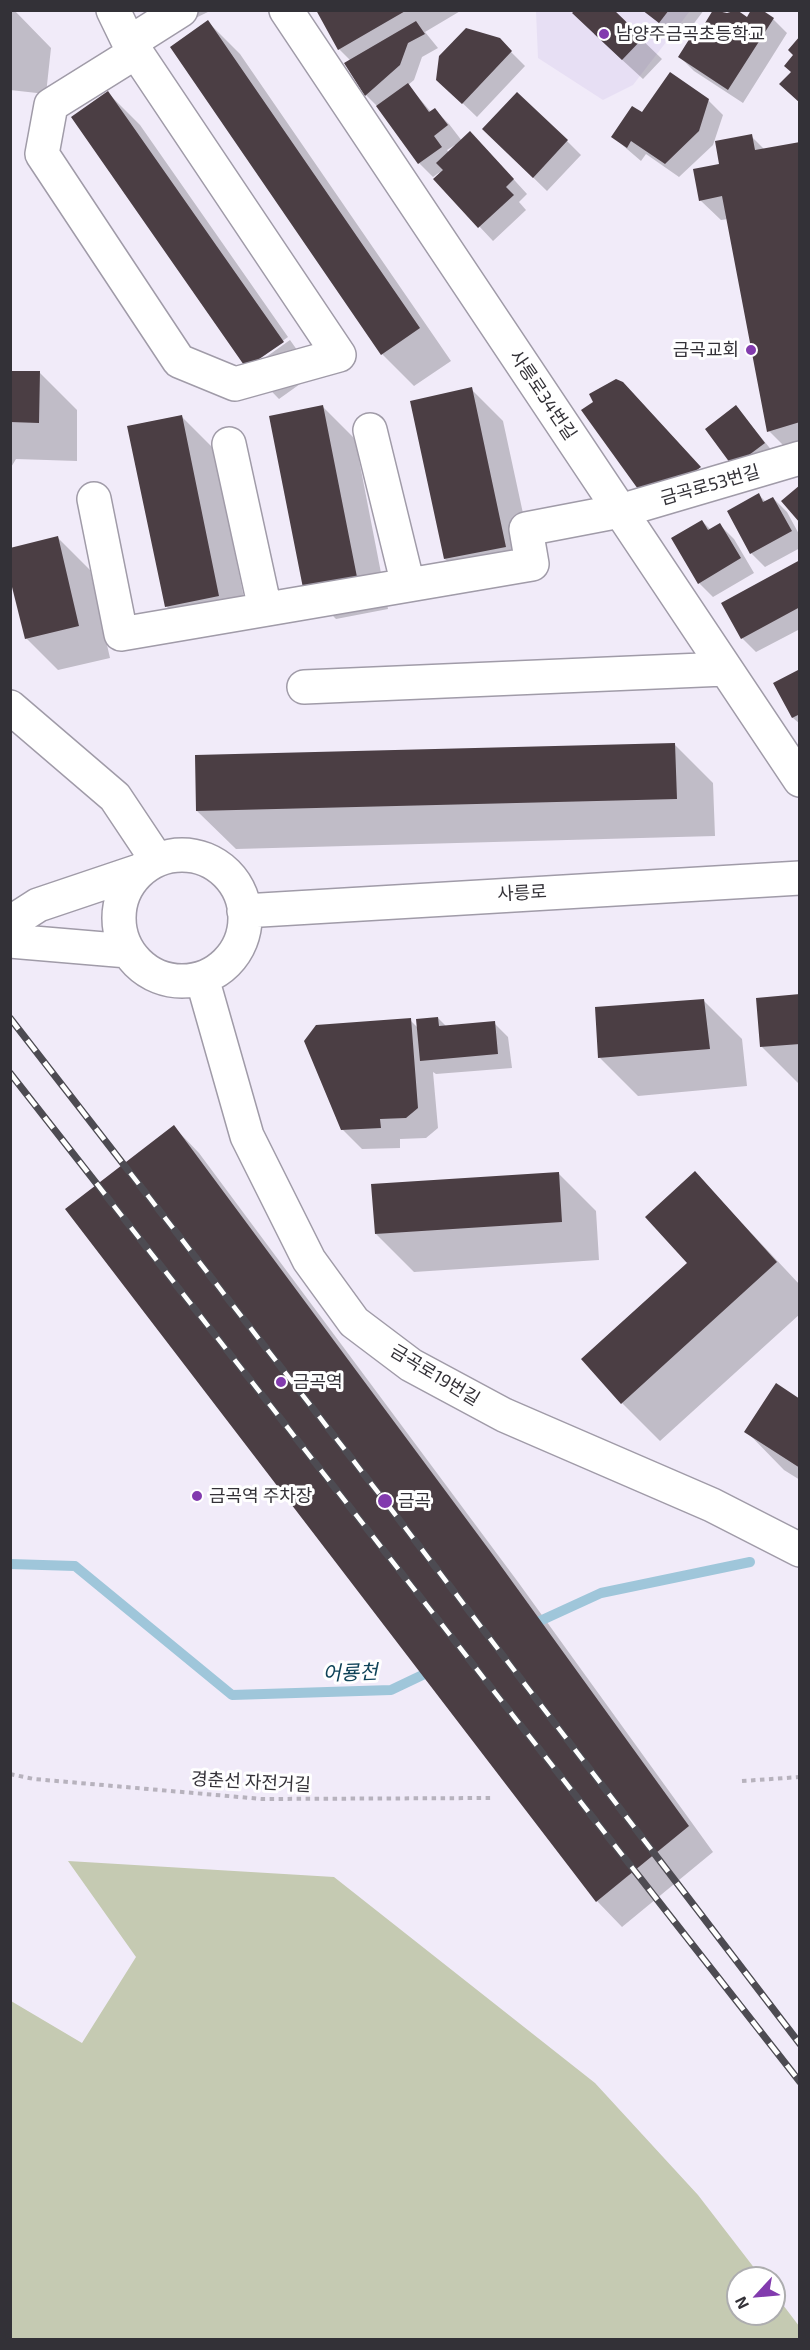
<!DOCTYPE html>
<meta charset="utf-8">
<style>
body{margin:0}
#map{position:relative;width:810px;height:2350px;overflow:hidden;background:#f1ebf9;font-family:"Exo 2",sans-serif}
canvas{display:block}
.frame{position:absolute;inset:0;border:12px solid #333137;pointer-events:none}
.north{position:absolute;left:726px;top:2266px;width:60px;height:60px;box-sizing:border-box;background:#fff;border:2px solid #adadaf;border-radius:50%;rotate:244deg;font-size:16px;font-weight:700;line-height:24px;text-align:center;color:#333137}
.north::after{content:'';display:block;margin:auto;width:21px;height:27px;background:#823bae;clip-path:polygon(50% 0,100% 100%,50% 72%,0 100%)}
</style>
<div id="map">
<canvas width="810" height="2350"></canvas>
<div class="frame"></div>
<div class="north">N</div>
</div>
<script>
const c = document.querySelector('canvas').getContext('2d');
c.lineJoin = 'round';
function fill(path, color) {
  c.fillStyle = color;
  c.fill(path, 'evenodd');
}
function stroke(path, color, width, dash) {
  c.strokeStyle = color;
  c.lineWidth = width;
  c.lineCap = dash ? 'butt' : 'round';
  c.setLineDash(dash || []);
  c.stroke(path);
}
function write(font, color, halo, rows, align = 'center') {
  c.font = font + ' "Exo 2","Noto Sans KR",sans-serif';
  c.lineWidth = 6;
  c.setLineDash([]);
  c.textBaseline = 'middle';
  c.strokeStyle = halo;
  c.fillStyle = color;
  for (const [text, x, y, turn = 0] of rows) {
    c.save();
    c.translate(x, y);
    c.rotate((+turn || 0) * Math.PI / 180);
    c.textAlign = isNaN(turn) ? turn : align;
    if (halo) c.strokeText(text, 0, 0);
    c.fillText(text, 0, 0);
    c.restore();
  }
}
fill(new Path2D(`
 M536,11H690L633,85L603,100L538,58Z`), '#e7dff4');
fill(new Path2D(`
 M68,1861L334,1877L595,2083L698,2195L762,2278H738V2314H774V2293L799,2326V2339H11V2001L82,2043L136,1957Z`), '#c5cab2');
fill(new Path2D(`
 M10,10H14L51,48L46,94L10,90Z
 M157,10H212L175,28Z
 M462,10L425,32L438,48L422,57L414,80L408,85L431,112L435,110L449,124L462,141L484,147L527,194L519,202L526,210L493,241L435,179L440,172L433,177L419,163L381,110L366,95L346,63L351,61L339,49L318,12ZM455,145L456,147L449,153L447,150Z
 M611,10L662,59L643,79L594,34Z
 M644,10H704L680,42Z
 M715,10L728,15L734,10L747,19H773L787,33L743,103L694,71L680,57L699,35Z
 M208,22L240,54L451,361L414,386L382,354Z
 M499,40L525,66L477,117L452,93Z
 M108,93L140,125L288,337L252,363V367L290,340L314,374L279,399L248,367Z
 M708,100L723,115L713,145L679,177L646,154L641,161L613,137L642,114Z
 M751,136L765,150L800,143V454L794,456L769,431L728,219L721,220L700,200L721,166Z
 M567,141L581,155L547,191L498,143Z
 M39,372L77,410V461L16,459L10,469V373Z
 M471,389L503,421L537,578L477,590L445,559Z
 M323,407L355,439L388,609L336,619L304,587Z
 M736,407L778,458L748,480Z
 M182,417L214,449L250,628L198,638L166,606Z
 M759,495L766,502L773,498L787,512L800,536V548L765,567L751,553Z
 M702,521L711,530L720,525L734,539L754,573L713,597L699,583Z
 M58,538L90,570L110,658L58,670L26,638Z
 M800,562V629L756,652L742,638L723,604Z
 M800,671V724L793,718L775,684Z
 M675,745L713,783L715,836L236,849L197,811Z
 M800,995V1085L762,1047Z
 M704,1001L742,1039L747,1086L638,1096L600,1058Z
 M438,1018L447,1027L494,1023L508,1037L512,1068L436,1074L433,1072L438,1128L426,1138L400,1139V1148L362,1149L342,1129L410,1020L418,1028Z
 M174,1127L199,1153L518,1582L713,1852L622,1927L597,1901Z
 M558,1173L596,1211L599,1260L414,1272L376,1234Z
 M695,1173L800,1285V1314L660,1441L622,1403L689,1263Z
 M800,1401V1480L784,1470L746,1431Z`), '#0003');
stroke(new Path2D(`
 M10,1564L75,1566L232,1695L391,1690L433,1670
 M529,1626L601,1593L750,1562`), '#9fc6da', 10);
fill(new Path2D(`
 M316,10H407L338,50Z
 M575,10H614L643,38L622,60L572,13Z
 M642,10H669L659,23Z
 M713,10L727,13L737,10L747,17L751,10H762L774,18L728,90L678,57L695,30L699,33Z
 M208,20L420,328L381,355L170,47Z
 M416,21L425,34L408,43L400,65L365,96L344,63Z
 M466,28L500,38L512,51L462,104L436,80L439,56Z
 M800,36V103L779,84L791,72L784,66L793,55L788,50Z
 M670,72L709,99L699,131L665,164L631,141L627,148L611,137L632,106L642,112Z
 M408,83L429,112L435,108L448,125L434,136L442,147L418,164L376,106Z
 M108,91L284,342L246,368L71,117Z
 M517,92L568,140L533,178L482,129Z
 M470,131L514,179L506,187L514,195L478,228L433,179L443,170L436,163Z
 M752,134L755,150L800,142V422L767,432L722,196L699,201L693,169L719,164L715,141Z
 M10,371H40L39,423L10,422Z
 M616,379L623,382L701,467L682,481L679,475L660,489L643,496L581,410L593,402L589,394Z
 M472,387L506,547L444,559L410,401Z
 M323,405L357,577L303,588L269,416Z
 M736,405L765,443L733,467L705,429Z
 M182,415L219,596L165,607L127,426Z
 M800,485V523L781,501Z
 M759,493L763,502L773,497L792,531L750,554L727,511Z
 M702,520L708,530L720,523L741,558L698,584L671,538Z
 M58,536L79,626L25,639L10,579V548Z
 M800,560V607L741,639L721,603Z
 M800,669V714L792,718L773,683Z
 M675,743L677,799L196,811L195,755Z
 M800,994V1044L760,1047L756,998Z
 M704,999L710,1049L598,1058L595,1007Z
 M438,1017L439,1026L495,1021L498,1054L420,1061L416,1019Z
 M411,1018L418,1108L406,1118L380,1119L381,1128L341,1130L304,1041L316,1025Z
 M174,1125L493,1555L689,1826L596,1902L65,1209Z
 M695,1171L777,1262L621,1404L581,1359L687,1263L645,1217Z
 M559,1172L562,1222L375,1234L371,1184Z
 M776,1383L800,1399V1468L744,1432Z`), '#4b3e44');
const minor = new Path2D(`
 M113,10L129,43
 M286,10L800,780
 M136,52L51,105L42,154L179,361L235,384L339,355L136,52L129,43L181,10
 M370,430L408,585
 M229,444L265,609
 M94,499L121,634L532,564L526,529L620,511L800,458
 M304,687L725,669
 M10,707L115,797L157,860
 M119 918a63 63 0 1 1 126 0a63 63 0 1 1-126 0Z
 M244,911L800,878
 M10,923L38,905L139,871
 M10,941L128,951
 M202,978L247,1136L309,1260L354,1322L411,1365L504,1415L712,1505L800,1550`);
stroke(minor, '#a09ba8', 36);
stroke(new Path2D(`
 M10,1774L34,1779L262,1799L491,1798
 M742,1781L800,1777`), '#b7b2bd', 4, [4.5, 4.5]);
stroke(minor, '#fff', 33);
const rail = new Path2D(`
 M10,1018L394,1513L800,2044
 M10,1073L800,2082`);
stroke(rail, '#4d4b52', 7);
stroke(rail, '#fff', 4.5, [14]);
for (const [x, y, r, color] of [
 [604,34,6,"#823bae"],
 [751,350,6,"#823bae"],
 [281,1382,6,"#823bae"],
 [197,1496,6,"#823bae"],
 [385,1501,8,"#823bae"]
]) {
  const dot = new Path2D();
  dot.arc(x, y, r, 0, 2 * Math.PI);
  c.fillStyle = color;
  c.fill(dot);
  stroke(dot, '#fff', 2);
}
write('18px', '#333137', '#fff', [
 ["남양주금곡초등학교",616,34],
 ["금곡교회",739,350,"right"],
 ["금곡역",293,1382],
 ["금곡역 주차장",209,1496],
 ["금곡",398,1501]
], 'left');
write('18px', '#333137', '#fff', [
 ["사릉로34번길",543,395,56],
 ["금곡로53번길",710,485,-16],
 ["사릉로",522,893,-3],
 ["금곡로19번길",435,1375,31],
 ["경춘선 자전거길",251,1782,3]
]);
write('italic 20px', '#0f4359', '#fff', [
 ["어룡천",350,1673,-2]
]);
</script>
